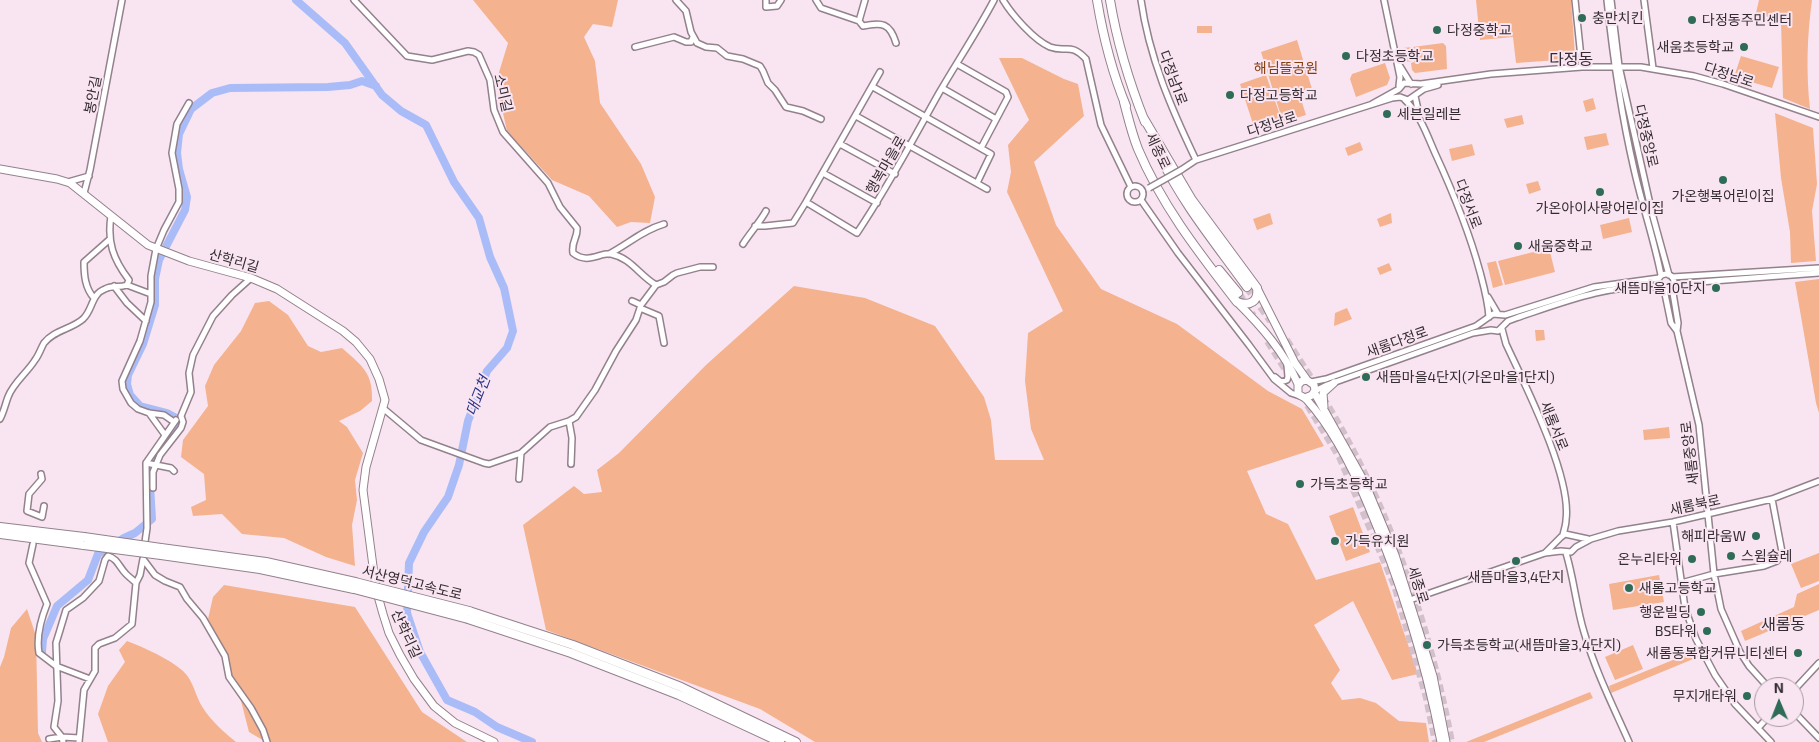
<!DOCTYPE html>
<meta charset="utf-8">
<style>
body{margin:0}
#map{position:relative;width:1819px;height:742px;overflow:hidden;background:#f9e5f1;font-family:"Exo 2",sans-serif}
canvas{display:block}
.north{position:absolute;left:1754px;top:677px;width:50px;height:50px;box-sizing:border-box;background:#f9e5f1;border:1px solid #aa9ba4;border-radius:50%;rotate:359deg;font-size:14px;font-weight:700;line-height:20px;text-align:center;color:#342c31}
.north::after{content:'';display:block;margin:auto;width:18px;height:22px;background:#2f6c57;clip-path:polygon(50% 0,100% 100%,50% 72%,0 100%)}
</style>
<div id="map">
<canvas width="1819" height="742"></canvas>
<div class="north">N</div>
</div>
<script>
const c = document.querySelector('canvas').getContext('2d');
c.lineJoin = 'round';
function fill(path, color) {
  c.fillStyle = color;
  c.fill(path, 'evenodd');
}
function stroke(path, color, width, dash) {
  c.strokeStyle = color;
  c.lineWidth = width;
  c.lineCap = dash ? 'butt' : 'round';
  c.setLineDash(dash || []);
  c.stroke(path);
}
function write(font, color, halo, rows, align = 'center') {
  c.font = font + ' "Exo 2","Noto Sans KR",sans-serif';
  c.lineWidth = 4;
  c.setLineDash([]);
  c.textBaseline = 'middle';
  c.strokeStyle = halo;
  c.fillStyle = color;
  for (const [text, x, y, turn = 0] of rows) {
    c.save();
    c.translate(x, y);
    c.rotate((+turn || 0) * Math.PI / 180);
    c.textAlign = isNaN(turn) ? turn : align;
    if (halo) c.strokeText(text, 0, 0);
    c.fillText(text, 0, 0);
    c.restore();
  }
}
fill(new Path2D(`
 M473,0H618L612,27L593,24L584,37L595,61L600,103L641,164L655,197L650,223L631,222L617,227L589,196L552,180L507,131L496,82L508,43Z
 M1476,0H1571L1575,55L1572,59L1516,63L1513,37L1480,40Z
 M1759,0H1812C1807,36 1806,72 1810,109L1783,98L1781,21L1756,13Z
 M1197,26H1212V33H1197Z
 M1297,40L1312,89L1299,93L1306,115L1283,122L1261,52Z
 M1443,43L1446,46L1447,69L1415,73L1412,70L1411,63L1414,62L1413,47Z
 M1412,47L1413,61L1405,62L1403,48Z
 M1741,56L1779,67L1772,88L1734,77Z
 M999,58H1022L1064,79L1078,84L1084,116L1034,162L1056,225L1101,289L1177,324L1268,391L1302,409L1324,446L1247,471L1266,514L1288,524L1316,580L1380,562L1418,674L1392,680L1353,601L1314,625L1340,670L1331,683L1342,700L1360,698L1376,703L1399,721L1426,723L1429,742H815L760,709L546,630L523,525L574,486L584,494L602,492L597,470L619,453L706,365L794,286L865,298L935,326L984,397L991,420L995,460H1044L1031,429L1025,381L1028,333L1063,311L1007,192L1011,172L1008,145L1029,120Z
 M1385,63L1390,78L1387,85L1356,97L1350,79L1352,74Z
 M1266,75L1281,118L1254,127L1240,84Z
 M1593,98L1596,109L1586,112L1583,101Z
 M1775,113L1813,128L1817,184L1812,211L1816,261L1791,263L1790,232L1781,178Z
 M1522,115L1524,124L1507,128L1504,119Z
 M1606,133L1609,145L1587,150L1584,137Z
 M1360,142L1363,150L1348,156L1345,148Z
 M1472,144L1475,155L1452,161L1449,149Z
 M1538,181L1541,190L1529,194L1526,184Z
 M1270,213L1273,224L1257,230L1253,219Z
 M1391,213L1392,223L1380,227L1377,219Z
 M1629,218L1632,232L1603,239L1600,225Z
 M1549,248L1555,272L1505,285L1498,261Z
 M1496,261L1503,285L1493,288L1487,263Z
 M1389,263L1392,270L1380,275L1377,268Z
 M1819,279V413L1816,403L1795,282Z
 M269,301L288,315L308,346L321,352L342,348C362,366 373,372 372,401L360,411L339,421L347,427L363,453L355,480L357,500L352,525L355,566L326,557L284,538L242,534L222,514L193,516L191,507L206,500L204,474L181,457L183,440L208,406L205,386L214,365L241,331L255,303Z
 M1347,308L1352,319L1334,326L1335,313Z
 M1535,330H1544L1545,340L1536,341Z
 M1669,427L1670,438L1644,440L1643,430Z
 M1353,507L1370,552L1346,561L1329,516Z
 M1819,553V581L1801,588L1791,564Z
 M1659,575L1664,602L1613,610L1609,584Z
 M1819,584V610L1745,641L1741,631L1794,607L1797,594Z
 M224,585L355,607L422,712L467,742H266L249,732L241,701L226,678L227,657L208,619L213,597Z
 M27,609L36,636L38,733L42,742H0V667L4,657L11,628Z
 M127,641C145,648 168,658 183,671C194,681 195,696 203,708C211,721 225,733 236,742H108L98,714L108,686L125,662L119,650Z
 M1633,645L1643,669L1615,680L1605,657Z
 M1695,651L1698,657L1611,693L1609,686Z
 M1590,692L1593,698L1484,742H1466Z`), '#f4b28f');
stroke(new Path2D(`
 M296,0L345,43L382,95L401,111L426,125L454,182L479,218L490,257L504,288L513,331L507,348L487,371L468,421L459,465L448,497L424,532L409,563L407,613L420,652L447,700L475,712L497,727L532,742
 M42,652L43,639L57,606L88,580L98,554L124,538L135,533L152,519L149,468L178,423L176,418L167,413L140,406L130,395L127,384L128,375L143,344L155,305V279L159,260L185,210L187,197L179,169L177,153L179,134L191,109L212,93L230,88L328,87L350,85L362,81L376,86`), '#aabcf8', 8);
stroke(new Path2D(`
 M1247,287L1271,321
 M1238,293L1253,316
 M1286,340L1315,385
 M1268,341L1290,376
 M1322,397C1387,502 1428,621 1451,742
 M1308,405L1340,457L1395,585L1427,698L1436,742`), '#d2c0cb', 8, [8, 4]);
const minor = new Path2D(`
 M354,0L407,56L432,60L468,51L474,52L479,55L490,80L494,110L503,132L548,183L560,207L577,228C578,238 571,241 573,253C588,265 600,252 611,254C631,258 639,275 656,285
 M676,0L686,11L691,32L697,43L706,47L717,48L727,56L743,59L760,66L763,71L768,83L775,90L786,107L803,111L821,119
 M766,0V7L777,6L781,0
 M816,0L821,8L859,21
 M865,0L859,21L863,26C882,22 890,23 896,43
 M1003,0C1012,15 1034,40 1050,47C1066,53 1070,42 1086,59L1101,125L1131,187
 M1141,0C1149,57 1171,108 1196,160
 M1384,0L1400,77L1399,86
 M1575,0L1582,67
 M1607,0C1613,57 1621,113 1634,169C1642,205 1654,239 1661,275
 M1611,0L1619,66L1652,213L1669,275
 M1644,0L1653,68
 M635,47L674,37L686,42H691L693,37
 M1398,63L1411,84
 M957,64L1006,92L1008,97L981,148
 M873,87L991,154L977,183
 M942,88L996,119
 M1415,96L1419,114
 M1405,100C1420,114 1427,135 1435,153C1453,192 1469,231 1480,272C1484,287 1488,301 1489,317
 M1372,104L1399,89L1404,83L1421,84L1491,74L1582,67H1641L1694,76L1723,84L1819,117
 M856,116L987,189
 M840,144L895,174
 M1181,170L1196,160L1392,98L1400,97L1408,100L1424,89L1438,85
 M823,173L877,203
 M68,182L89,176
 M1127 194a8 8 0 1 1 16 0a8 8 0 1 1-16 0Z
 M84,193L90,170L122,0
 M1141,200L1178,253L1249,345L1274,379L1291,393L1300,396
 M806,202L880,72
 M111,216C107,242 113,259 129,280L127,285L151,294
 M755,226H765L793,223L806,202L857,233C888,187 912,141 939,93C957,62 977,32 994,0
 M743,244C750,233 760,222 766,211
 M609,254C628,244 643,230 664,224
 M1658 282a8 8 0 1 1 16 0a8 8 0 1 1-16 0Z
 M1672,277L1819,268
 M1673,284L1819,273
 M114,286L127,303L146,321
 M1672,287L1678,323L1677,331
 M1664,289L1671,323L1677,331L1699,425L1714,574L1721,609L1740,652L1749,666L1768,687
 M1488,297L1498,314
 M94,298C85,288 84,275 84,262L110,239
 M632,301L641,305
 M640,308L659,316L664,343
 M1502,329L1506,344C1525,385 1572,477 1566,520C1566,525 1564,530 1563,535
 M1275,377L1281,382L1287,380L1288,377L1287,365
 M1311,382L1326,379L1476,326L1493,314L1505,315L1594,287L1659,278
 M1315,391L1327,385L1473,333L1491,330L1498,331L1508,321L1516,318C1561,303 1611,283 1660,287
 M384,409L421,440L484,463L489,464L521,453L550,427L569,421L576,417L595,390L616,351L636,320L641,305L656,285L664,282L673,275L677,273L700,267H713
 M149,413L165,435
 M0,419C4,411 5,405 8,397C13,383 27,373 35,360C39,355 41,348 44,343C54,330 72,329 83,319C93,310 91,294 105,289C113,285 119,288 127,285
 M569,421L572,438L571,464
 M174,422L164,415L149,413L138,409L131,403L123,389L122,381L140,341L151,302V276L156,249L164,230L179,202V189L172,153L177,124L189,103
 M146,463L171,468L174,471
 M41,474L42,479L29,494L27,511L42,517L44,506
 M519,479L521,453
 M153,488V472L160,455L181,428L183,422L181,416L191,392L189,373L193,355L213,316L232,295L251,278
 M1673,522L1685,608L1696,639L1715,675L1735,704L1771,742
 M33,544L29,563L47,604C41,619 36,636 39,653L56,666L90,679
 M144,549L147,528L146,463L176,420
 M1545,553L1561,537L1565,534L1588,539
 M1566,553C1574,579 1576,606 1584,632C1595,670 1613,706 1629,742
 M1681,583L1714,574L1764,566L1777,561L1782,552L1772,499
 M1407,601L1545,553L1561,551L1571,552L1576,547L1591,539L1618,531L1673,522L1772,499L1819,481
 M1794,690L1819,663
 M1794,712L1819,738
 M1758,728L1768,717
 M49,739L62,737L79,738
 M63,742L62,737L54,727L58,701L56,643L60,630L66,610L83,598L99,581L105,560L108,556C118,559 119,567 126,574C129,577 133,580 136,583L140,575L143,559L155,575L165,581L180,587L187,599L203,618L225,656L229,677L251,708L263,730L267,742
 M79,742L84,690L95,671V648L99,644L115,638L132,624L136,583`);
const major = new Path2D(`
 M0,169L57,179L70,183L148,245L189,261L251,278L277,289L343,331L356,342L370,359L379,379L385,400L366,467L363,490L376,589L383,614L389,633L400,655L414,679L434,706L455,723L494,742
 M1257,288L1295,363L1307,380
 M1237,302C1262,327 1284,352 1298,384
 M1314,392L1365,483L1395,555L1433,676L1446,742
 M1305,398L1312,395L1315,390L1314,385L1307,380L1302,381L1298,385V394C1302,397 1305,397 1307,400C1334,430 1353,469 1368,505C1401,582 1425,661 1441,742
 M1324,407L1323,393L1334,383`);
const highway = new Path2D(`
 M1097,0C1103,36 1112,72 1126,106
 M1110,0C1117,42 1129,82 1145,122
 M1124,102C1128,117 1132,134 1138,149C1162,206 1200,254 1237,302C1250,307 1259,301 1257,288L1192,200L1143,117
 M1160,156C1182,203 1216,244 1247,287
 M1219,270L1238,293
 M0,527L84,537
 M0,534L84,545
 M161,548L266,562L355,582
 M161,555L260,569L354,589
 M469,611L573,645L681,687L796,742
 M468,619L571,653L679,695L780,742`);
stroke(minor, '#93818c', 8);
stroke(major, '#93818c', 9);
stroke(highway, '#93818c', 10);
stroke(minor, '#fff', 5);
stroke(major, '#fff', 7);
stroke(highway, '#fff', 8);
const minorBridge = new Path2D(`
 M1149,188L1181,170`);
const highwayBridge = new Path2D(`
 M84,537L161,548
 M84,545L161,555
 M355,582L469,611
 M354,589L468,619`);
stroke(minorBridge, '#93818c', 8, []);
stroke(highwayBridge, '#93818c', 10, []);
stroke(minorBridge, '#fff', 5);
stroke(highwayBridge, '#fff', 8);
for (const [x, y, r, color] of [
 [1582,18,5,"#2f6c57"],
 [1692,20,5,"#2f6c57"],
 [1437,30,5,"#2f6c57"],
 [1744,47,5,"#2f6c57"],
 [1346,56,5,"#2f6c57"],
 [1230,95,5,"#2f6c57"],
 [1387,114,5,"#2f6c57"],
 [1723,180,5,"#2f6c57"],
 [1600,192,5,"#2f6c57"],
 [1518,246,5,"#2f6c57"],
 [1716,288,5,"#2f6c57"],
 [1366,377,5,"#2f6c57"],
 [1300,484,5,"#2f6c57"],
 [1756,536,5,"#2f6c57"],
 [1335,541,5,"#2f6c57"],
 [1731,556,5,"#2f6c57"],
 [1692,559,5,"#2f6c57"],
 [1516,561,5,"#2f6c57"],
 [1629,588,5,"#2f6c57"],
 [1701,612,5,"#2f6c57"],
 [1707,631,5,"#2f6c57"],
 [1427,645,5,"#2f6c57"],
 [1798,653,5,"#2f6c57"],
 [1747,696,5,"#2f6c57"]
]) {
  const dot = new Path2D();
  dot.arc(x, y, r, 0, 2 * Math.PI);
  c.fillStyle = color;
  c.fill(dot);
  stroke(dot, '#f9e5f1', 2);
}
write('14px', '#342c31', '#f9e5f1', [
 ["충만치킨",1592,18],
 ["다정동주민센터",1702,20],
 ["다정중학교",1447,30],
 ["새움초등학교",1734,47,"right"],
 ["다정초등학교",1356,56],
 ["다정고등학교",1240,95],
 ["세븐일레븐",1397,114],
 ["가온행복어린이집",1723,196,"center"],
 ["가온아이사랑어린이집",1600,208,"center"],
 ["새움중학교",1528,246],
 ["새뜸마을10단지",1706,288,"right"],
 ["새뜸마을4단지(가온마을1단지)",1376,377],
 ["가득초등학교",1310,484],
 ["해피라움W",1746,536,"right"],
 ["가득유치원",1345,541],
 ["스윔슐레",1741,556],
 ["온누리타워",1682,559,"right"],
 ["새뜸마을3,4단지",1516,577,"center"],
 ["새롬고등학교",1639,588],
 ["행운빌딩",1691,612,"right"],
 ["BS타워",1697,631,"right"],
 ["가득초등학교(새뜸마을3,4단지)",1437,645],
 ["새롬동복합커뮤니티센터",1788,653,"right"],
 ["무지개타워",1737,696,"right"]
], 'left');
write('14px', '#843e0e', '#f9e5f1', [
 ["해님뜰공원",1286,68]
]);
write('14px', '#342c31', '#f9e5f1', [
 ["다정남로",1729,75,18],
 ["다정남1로",1173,78,70],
 ["소미길",503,93,77],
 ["봉안길",93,95,-79],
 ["다정남로",1272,124,-18],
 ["다정중앙로",1646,136,77],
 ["세종로",1158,151,65],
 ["행복마을로",886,165,-60],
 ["다정서로",1468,204,69],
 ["산학리길",234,261,16],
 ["새롬다정로",1397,342,-20],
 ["새롬서로",1554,426,68],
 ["새롬중앙로",1690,453,-97],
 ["새롬북로",1695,505,-12],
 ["서산영덕고속도로",412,583,14],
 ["세종로",1418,585,72],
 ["산학리길",406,634,65]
]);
write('italic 15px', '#2a368a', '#f9e5f1', [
 ["대교천",478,396,-69]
]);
write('16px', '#342c31', '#f9e5f1', [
 ["다정동",1571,60],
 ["새롬동",1783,625]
]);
</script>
